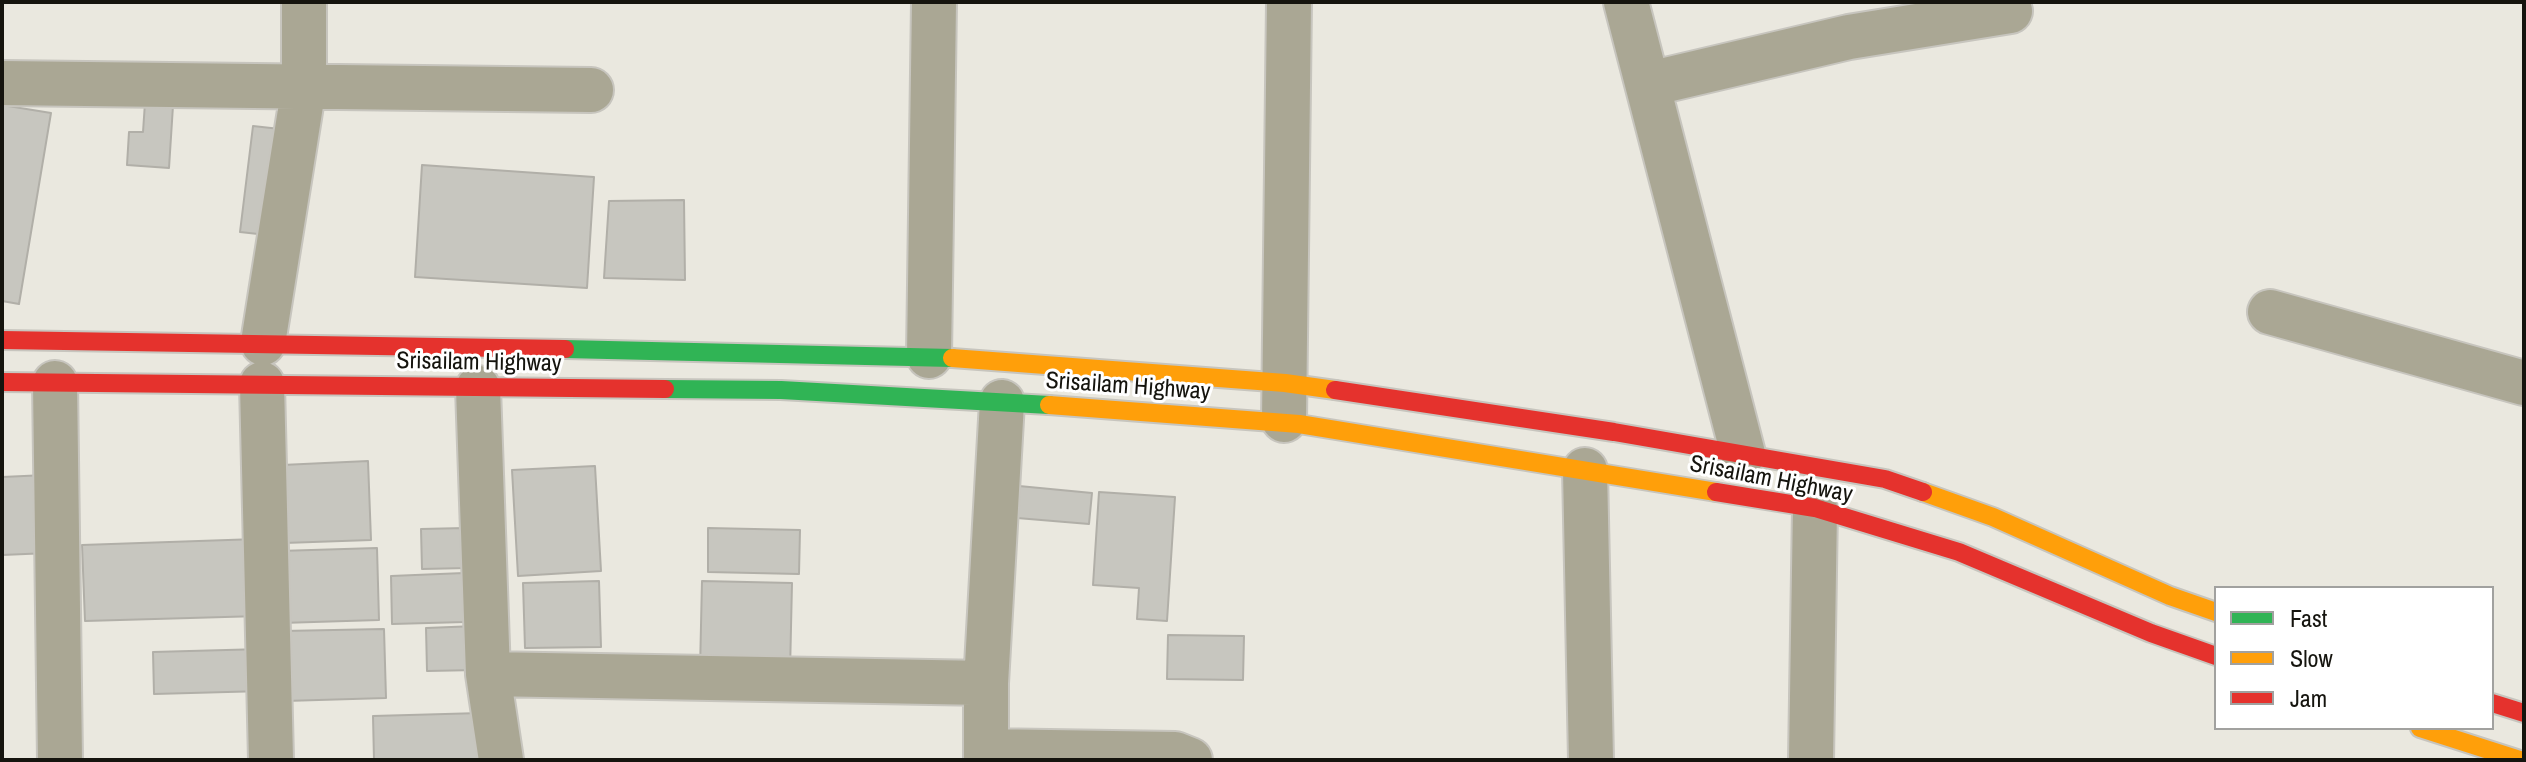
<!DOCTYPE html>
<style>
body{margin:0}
#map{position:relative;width:2526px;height:762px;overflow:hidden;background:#eae8df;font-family:"Archivo Narrow",sans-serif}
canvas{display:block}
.frame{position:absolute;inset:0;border:4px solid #15140e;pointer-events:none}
.legend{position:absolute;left:2214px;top:586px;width:280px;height:144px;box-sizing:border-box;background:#fff;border:2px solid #a1a19f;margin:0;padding:10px 14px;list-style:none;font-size:24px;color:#15140e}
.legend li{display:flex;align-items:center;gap:16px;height:40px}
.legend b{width:40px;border:2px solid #a1a19f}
</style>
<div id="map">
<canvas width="2526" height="762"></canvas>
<div class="frame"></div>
<ul class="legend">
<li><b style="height:10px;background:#30b455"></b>Fast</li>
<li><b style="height:10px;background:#ff9f0a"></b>Slow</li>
<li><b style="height:10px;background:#e5322d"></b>Jam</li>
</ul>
</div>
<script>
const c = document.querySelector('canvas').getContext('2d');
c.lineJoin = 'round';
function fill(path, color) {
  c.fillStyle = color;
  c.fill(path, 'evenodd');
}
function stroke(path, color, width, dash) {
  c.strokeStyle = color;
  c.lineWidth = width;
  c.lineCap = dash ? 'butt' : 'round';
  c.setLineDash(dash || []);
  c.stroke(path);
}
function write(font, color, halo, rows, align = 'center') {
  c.font = font + ' "Archivo Narrow",sans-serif';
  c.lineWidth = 6;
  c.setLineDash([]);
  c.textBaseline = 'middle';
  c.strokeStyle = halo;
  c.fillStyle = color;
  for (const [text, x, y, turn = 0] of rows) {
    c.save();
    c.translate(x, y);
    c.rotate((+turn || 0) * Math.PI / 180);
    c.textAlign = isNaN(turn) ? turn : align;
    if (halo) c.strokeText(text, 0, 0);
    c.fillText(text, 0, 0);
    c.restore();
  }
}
const building = new Path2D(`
 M146,88L174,90L169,168L127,165L129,132H143Z
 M2,105L51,113L19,304L2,301Z
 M253,126L280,129L267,235L240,232Z
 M422,165L594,177L587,288L415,277Z
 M684,200L685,280L604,278L609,201Z
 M368,461L371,540L284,543L282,465Z
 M595,466L601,571L518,576L512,470Z
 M46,475L49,553L2,555V477Z
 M1019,486L1092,493L1089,524L1017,518Z
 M1099,492L1175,497L1167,621L1137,619L1139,588L1093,585Z
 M465,528L467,568L422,569L421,529Z
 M708,528L800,530L799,574L708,572Z
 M257,539L260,616L85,621L82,545Z
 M377,548L379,620L281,623L279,551Z
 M464,573L465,622L392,624L391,576Z
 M599,581L601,647L525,648L523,583Z
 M702,581L792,583L790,672L700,670Z
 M476,626L477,670L427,671L426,628Z
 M384,629L386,698L285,701L283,631Z
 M1168,635L1244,636L1243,680L1167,679Z
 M263,649L264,691L154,694L153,652Z
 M481,713L483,760H374L373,716Z`);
fill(building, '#c7c6bf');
stroke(building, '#b1afa8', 2);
const street = new Path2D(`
 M1626,2L1743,454
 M2,83L591,90
 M1649,84L1849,37L2010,11
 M2270,312L2524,383
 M263,343L304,86V2
 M929,356L934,2
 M55,383L60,760
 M262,384L271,760
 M478,388L488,674L501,760
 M1284,420L1289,2
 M1585,470L1591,760
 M488,674L986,683
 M986,751L1175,754L1190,760
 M986,760V683L1002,402
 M1811,760L1815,508`);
const fast = new Path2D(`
 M565,349L952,358
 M665,389L781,390L1049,405`);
const slow = new Path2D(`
 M952,358L1285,383L1335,390
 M1049,405L1299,424L1716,492
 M1923,492L1993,517L2170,596L2216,612
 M2420,728L2520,760`);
const jam = new Path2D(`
 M2,340L565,349
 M2,382L665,389
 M1335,390L1614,432L1885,479L1923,492
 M1716,492L1815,508L1959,552L2151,633L2216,656
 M2492,703L2524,713`);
stroke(street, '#c7c5be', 48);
stroke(fast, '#c7c5be', 22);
stroke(slow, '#c7c5be', 22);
stroke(jam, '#c7c5be', 22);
stroke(street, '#aaa794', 44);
stroke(fast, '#30b455', 18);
stroke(slow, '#ff9f0a', 18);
stroke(jam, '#e5322d', 18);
write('24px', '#15140e', '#fff', [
 ["Srisailam Highway",479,363,1],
 ["Srisailam Highway",1128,387,4],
 ["Srisailam Highway",1771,480,11]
]);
</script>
